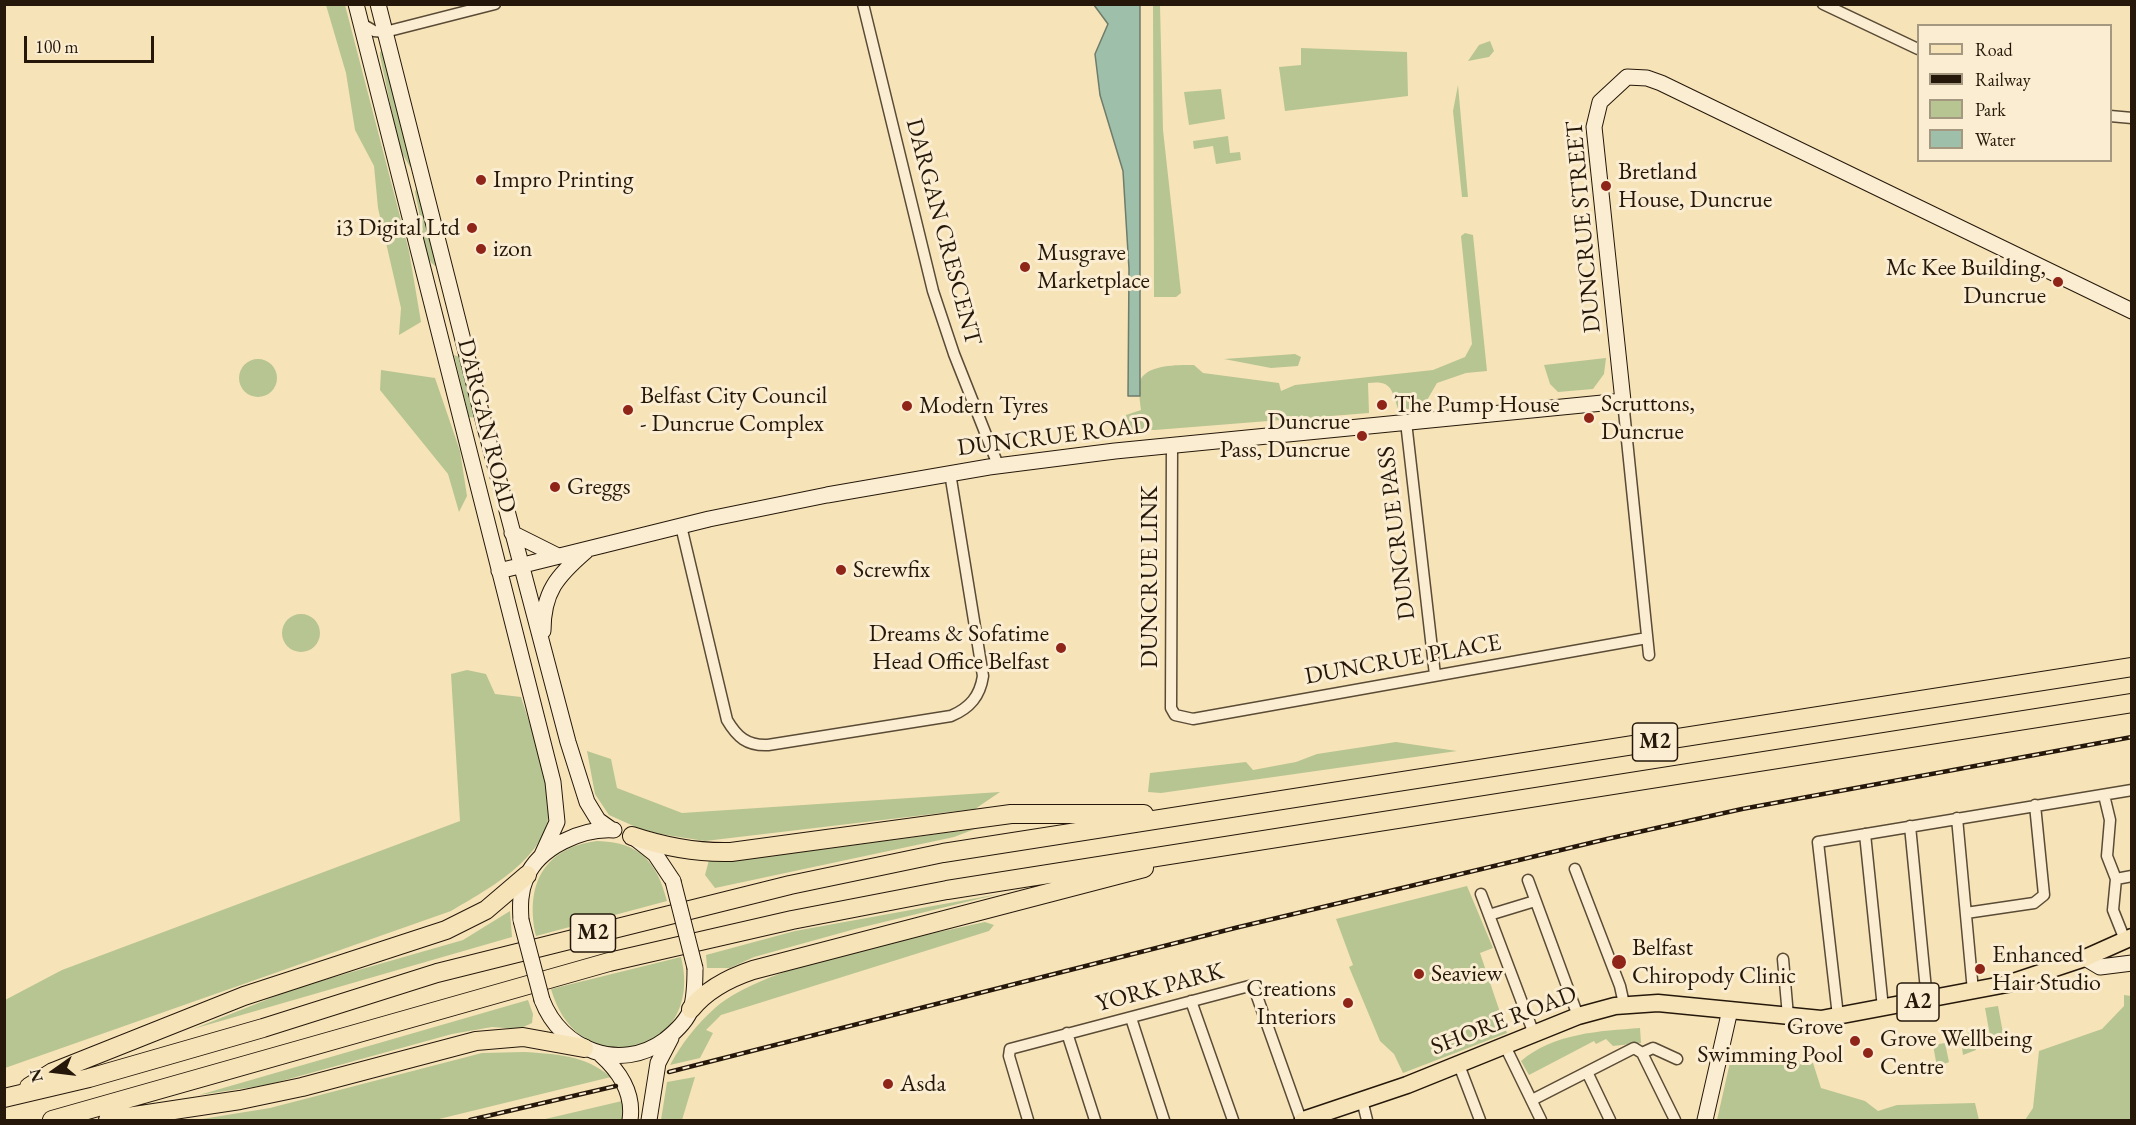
<!DOCTYPE html>
<style>
body{margin:0}
#map{position:relative;width:2136px;height:1125px;overflow:hidden;background:#f7e3b8;font-family:"EB Garamond",serif}
canvas{display:block}
.frame{position:absolute;inset:0;border:6px solid #25180a;pointer-events:none}
.legend{position:absolute;left:1917px;top:24px;width:195px;height:138px;box-sizing:border-box;background:#faedd1;border:2px solid #a59881;margin:0;padding:8px 10px;list-style:none;font-size:18px;color:#25180a}
.legend li{display:flex;align-items:center;gap:12px;height:30px}
.legend b{width:30px;border:2px solid #a59881}
.north{position:absolute;left:24px;top:1041px;width:60px;height:60px;-webkit-text-stroke:4px #faedd1;paint-order:stroke;rotate:256deg;font-size:16px;font-weight:700;line-height:24px;text-align:center;color:#25180a}
.north::after{content:'';display:block;margin:auto;width:21px;height:27px;background:#25180a;clip-path:polygon(50% 0,100% 100%,50% 72%,0 100%)}
.scale{position:absolute;left:24px;top:36px;width:130px;height:27px;box-sizing:border-box;border:3px solid #25180a;border-top:0;padding-left:8px;font-size:18px;line-height:21px;white-space:nowrap;color:#25180a;-webkit-text-stroke:4px #faedd1;paint-order:stroke}
</style>
<div id="map">
<canvas width="2136" height="1125"></canvas>
<div class="frame"></div>
<ul class="legend">
<li><b style="height:8px;background:#f7e3b8"></b>Road</li>
<li><b style="height:8px;background:#25180a"></b>Railway</li>
<li><b style="height:16px;background:#b7c593"></b>Park</li>
<li><b style="height:16px;background:#9ebfaa"></b>Water</li>
</ul>
<div class="north">N</div>
<div class="scale">100 m</div>
</div>
<script>
const c = document.querySelector('canvas').getContext('2d');
c.lineJoin = 'round';
function fill(path, color) {
  c.fillStyle = color;
  c.fill(path, 'evenodd');
}
function stroke(path, color, width, dash) {
  c.strokeStyle = color;
  c.lineWidth = width;
  c.lineCap = dash ? 'butt' : 'round';
  c.setLineDash(dash || []);
  c.stroke(path);
}
function write(font, color, halo, rows, align = 'center') {
  c.font = font + ' "EB Garamond",serif';
  c.lineWidth = 6;
  c.setLineDash([]);
  c.textBaseline = 'middle';
  c.strokeStyle = halo;
  c.fillStyle = color;
  for (const [text, x, y, turn = 0] of rows) {
    c.save();
    c.translate(x, y);
    c.rotate((+turn || 0) * Math.PI / 180);
    c.textAlign = isNaN(turn) ? turn : align;
    if (halo) c.strokeText(text, 0, 0);
    c.fillText(text, 0, 0);
    c.restore();
  }
}
fill(new Path2D(`
 M326,5H345L409,251L421,322L399,335L401,308L378,208L374,166L355,130L346,73Z
 M1153,5H1160L1163,130L1181,293L1176,297H1154Z
 M1490,41L1494,51L1489,57L1468,61L1479,45Z
 M1301,48L1407,52L1408,96L1285,111L1279,67L1301,65Z
 M384,50L414,166L410,167L400,150L380,56V52Z
 M1458,85L1468,197H1462L1453,111Z
 M1221,89L1225,119L1189,125L1184,92Z
 M1228,136L1230,153L1240,152L1241,160L1216,164L1213,146L1194,149L1193,141Z
 M418,183L438,265L435,266C426,259 420,244 423,232L415,192Z
 M1465,233L1473,235L1487,371L1466,373L1437,383L1423,407L1399,411C1391,390 1393,380 1368,383L1369,413L1155,430H1128L1126,415L1141,410C1140,402 1138,389 1140,381C1146,364 1180,365 1194,365L1203,373L1279,383L1281,391L1295,385L1433,370L1465,357L1472,344L1461,236Z
 M1295,354L1301,357L1298,366L1271,368L1224,359Z
 M454,355L462,358L477,418L469,417Z
 M1606,358L1604,374L1593,389L1558,392L1550,384L1544,365Z
 M239 378a19 19 0 1 1 38 0a19 19 0 1 1-38 0Z
 M381,370L435,378L460,451L467,496L459,512L448,474L380,390Z
 M282 633a19 19 0 1 1 38 0a19 19 0 1 1-38 0Z
 M467,670L486,674L495,694L521,697C530,726 552,784 549,813C544,860 488,889 451,911L5,1068V1000L62,970L460,821L451,674Z
 M1396,742L1457,751L1161,793L1148,792L1150,773L1246,762L1253,770L1296,762L1317,754Z
 M587,751L611,759L617,788L682,813L1000,792L975,809L705,841L647,832L609,815L595,794Z
 M975,829L954,837L715,888L705,875L709,860L772,856Z
 M597,841C640,842 657,862 667,901L536,936C525,887 542,848 597,841Z
 M1467,886L1493,948L1480,953L1507,1033L1403,1073L1394,1054L1380,1041L1349,967L1353,965L1336,919Z
 M999,894L855,929L754,957L730,968H707L706,955L795,931Z
 M510,911L512,937L193,1029L296,988L463,940Z
 M985,922L994,925L989,931L721,1015L706,1030L713,1033L700,1058L670,1065C682,1043 696,1025 715,1008C767,963 915,938 985,922Z
 M681,957C706,1055 579,1088 551,989Z
 M2124,995L2131,996V1120H2025L2033,1108L2039,1051L2102,1029L2124,1006Z
 M528,1000L533,1014L532,1023L519,1029L492,1027L452,1034L267,1085L199,1095Z
 M1998,1006L2003,1033L1991,1041L1985,1008Z
 M1640,1028L1641,1043L1613,1046L1606,1039L1596,1044L1594,1041L1529,1075L1521,1061C1554,1033 1600,1031 1640,1028Z
 M1973,1032L1976,1050L1963,1055L1960,1034Z
 M1945,1043L1949,1062L1937,1067L1933,1045Z
 M1733,1049L1813,1063L1821,1088L1865,1101L1878,1111L1897,1105L1975,1103L1979,1120H1717Z
 M524,1052C556,1054 585,1055 611,1077L435,1120H196L270,1108L482,1053Z
 M695,1077L682,1120H661L667,1082Z
 M622,1101V1120H541Z`), '#b7c593');
const water = new Path2D(`
 M1094,5H1140V396H1128L1129,269L1123,171L1100,95L1095,54L1108,24Z`);
fill(water, '#9ebfaa');
stroke(water, '#6e7c6a', 1.5);
const street = new Path2D(`
 M863,4L933,291L954,354L998,465
 M1823,4L1918,49
 M360,23L374,31L385,32L495,4
 M2110,116L2132,118
 M1623,401L1649,655
 M1406,422L1435,675
 M1172,446L1171,708L1175,715L1193,719L1647,638
 M681,526L727,720C737,737 747,746 768,745L951,716C970,708 980,696 983,676L950,473
 M2104,795L2110,820L2107,856L2116,879L2113,910L2125,940
 M1957,818L1973,991
 M1910,826L1927,1000
 M1865,834L1883,1008
 M1575,869L1620,986L1624,1004
 M2116,879L2132,876
 M1528,880L1578,1016
 M1481,894L1534,1034
 M1966,913L2034,903L2044,895L2035,805
 M1489,915L1535,901
 M1783,959L1788,1016
 M1191,1001L1233,1120
 M1838,1016L1818,842L2132,790
 M1131,1018L1164,1120
 M1067,1033L1095,1120
 M1505,1046L1541,1120
 M1642,1053L1653,1048L1677,1059
 M1459,1065L1480,1120
 M1587,1072L1610,1120
 M1362,1100L1367,1120
 M1532,1100L1634,1048L1642,1053L1675,1120
 M1028,1120L1009,1056L1010,1049L1253,985L1301,1120`);
const secondary = new Path2D(`
 M356,4L553,782L557,822L541,857
 M378,4L486,431L568,742L587,802L598,820L612,830
 M512,533L558,556
 M499,571L709,519L827,495L989,467L1115,451L1623,401L1594,127L1600,102L1627,77L1647,78L1661,83L2132,311
 M543,631C543,592 557,576 586,551
 M636,839L655,854L673,881
 M521,920C520,905 520,892 526,878C539,847 582,828 614,830
 M2085,958L2100,967L2132,963
 M542,1000C561,1050 620,1073 665,1040C675,1032 687,1021 691,1009C695,996 695,981 695,968
 M601,1055C620,1072 634,1093 630,1120
 M649,1120L658,1063L671,1038
 M1705,1120L1730,1010`);
const primary = new Path2D(`
 M1303,1120L1407,1085L1578,1016L1615,1006L1658,1003L1821,1019L2007,984L2085,958L2132,937`);
const highway = new Path2D(`
 M632,836C665,847 696,853 731,852L1011,814H1144
 M691,1009C707,989 729,978 753,970L1144,868
 M29,1087L53,1072L244,996L446,930L486,910L527,875
 M4,1098L89,1078L263,1028L437,973L790,885L943,853L2132,667
 M52,1120L609,962L792,920L947,890L2132,703
 M108,1120L240,1100L302,1087L476,1041L523,1037L584,1048`);
stroke(street, '#5a4b36', 13);
stroke(secondary, '#25180a', 17);
stroke(primary, '#25180a', 19);
stroke(highway, '#25180a', 20);
stroke(street, '#faedd1', 10);
stroke(secondary, '#faedd1', 15);
stroke(primary, '#f7e3b8', 16);
stroke(highway, '#f7e3b8', 18);
const rail = new Path2D(`
 M669,1072L1235,928L1607,839L1742,809L2132,737
 M470,1120L616,1086`);
stroke(rail, '#25180a', 4.5);
stroke(rail, '#faedd1', 2, [7]);
const secondaryBridge = new Path2D(`
 M673,881L695,968
 M521,920L542,1000`);
stroke(secondaryBridge, '#25180a', 17, []);
stroke(secondaryBridge, '#faedd1', 15);
for (const [x, y, r, color] of [
 [481,180,6,"#8f2418"],
 [1606,186,6,"#8f2418"],
 [472,228,6,"#8f2418"],
 [481,249,6,"#8f2418"],
 [1025,267,6,"#8f2418"],
 [2058,282,6,"#8f2418"],
 [1382,405,6,"#8f2418"],
 [907,406,6,"#8f2418"],
 [628,410,6,"#8f2418"],
 [1589,418,6,"#8f2418"],
 [1362,436,6,"#8f2418"],
 [555,487,6,"#8f2418"],
 [841,570,6,"#8f2418"],
 [1061,648,6,"#8f2418"],
 [1619,962,8,"#8f2418"],
 [1980,969,6,"#8f2418"],
 [1419,974,6,"#8f2418"],
 [1348,1003,6,"#8f2418"],
 [1855,1041,6,"#8f2418"],
 [1868,1053,6,"#8f2418"],
 [888,1084,6,"#8f2418"]
]) {
  const dot = new Path2D();
  dot.arc(x, y, r, 0, 2 * Math.PI);
  c.fillStyle = color;
  c.fill(dot);
  stroke(dot, '#faedd1', 2);
}
for (const [x, y, w] of [
 [1655,742,45],
 [593,933,45],
 [1918,1002,42]
]) {
  const box = new Path2D();
  box.roundRect(x - w / 2, y - 19, w, 38, 4.5);
  c.fillStyle = '#faedd1';
  c.fill(box);
  stroke(box, '#25180a', 1.5);
}
write('bold 22px', '#25180a', null, [
 ["M2",1655,742],
 ["M2",593,933],
 ["A2",1918,1002]
]);
write('24px', '#25180a', '#faedd1', [
 ["Bretland",1618,172],
 ["House, Duncrue",1618,200],
 ["Impro Printing",493,180],
 ["i3 Digital Ltd",460,228,"right"],
 ["izon",493,249],
 ["Musgrave",1037,253],
 ["Marketplace",1037,281],
 ["Mc Kee Building,",2046,268,"right"],
 ["Duncrue",2046,296,"right"],
 ["Belfast City Council",640,396],
 ["- Duncrue Complex",640,424],
 ["Scruttons,",1601,404],
 ["Duncrue",1601,432],
 ["The Pump House",1394,405],
 ["Modern Tyres",919,406],
 ["Duncrue",1350,422,"right"],
 ["Pass, Duncrue",1350,450,"right"],
 ["Greggs",567,487],
 ["Screwfix",853,570],
 ["Dreams & Sofatime",1049,634,"right"],
 ["Head Office Belfast",1049,662,"right"],
 ["Belfast",1632,948],
 ["Chiropody Clinic",1632,976],
 ["Enhanced",1992,955],
 ["Hair Studio",1992,983],
 ["Seaview",1431,974],
 ["Creations",1336,989,"right"],
 ["Interiors",1336,1017,"right"],
 ["Grove",1843,1027,"right"],
 ["Swimming Pool",1843,1055,"right"],
 ["Grove Wellbeing",1880,1039],
 ["Centre",1880,1067],
 ["Asda",900,1084]
], 'left');
write('24px', '#25180a', '#faedd1', [
 ["DUNCRUE STREET",1584,227,-95],
 ["DARGAN CRESCENT",943,232,75],
 ["DARGAN ROAD",486,426,76],
 ["DUNCRUE ROAD",1054,437,-7],
 ["DUNCRUE PASS",1397,533,-97],
 ["DUNCRUE LINK",1150,577,-90],
 ["DUNCRUE PLACE",1403,660,-10],
 ["YORK PARK",1160,988,-15],
 ["SHORE ROAD",1504,1021,-21]
]);
</script>
